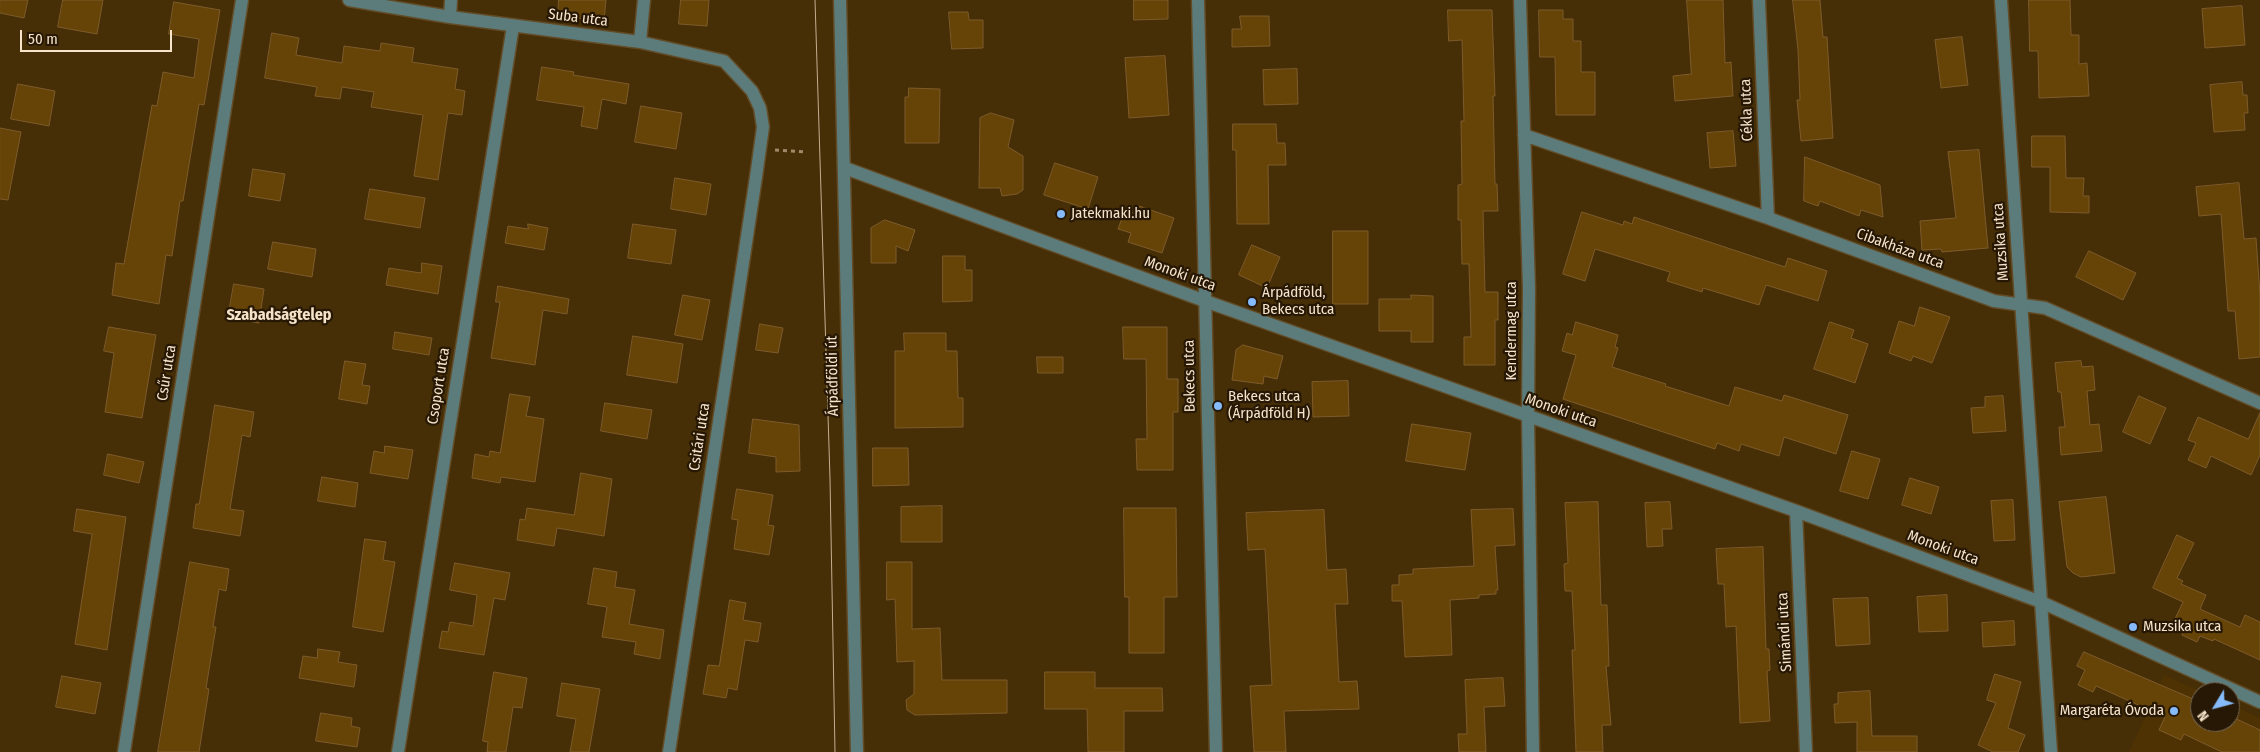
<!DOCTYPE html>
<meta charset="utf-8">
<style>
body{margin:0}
#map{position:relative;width:2260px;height:752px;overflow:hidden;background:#462e07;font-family:"Fira Sans Condensed",sans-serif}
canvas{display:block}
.north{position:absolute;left:2190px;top:682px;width:50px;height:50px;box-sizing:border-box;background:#261805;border:1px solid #796954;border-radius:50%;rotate:233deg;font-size:14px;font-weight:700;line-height:20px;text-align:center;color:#f6e3ca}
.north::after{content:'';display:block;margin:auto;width:18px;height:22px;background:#86bbfb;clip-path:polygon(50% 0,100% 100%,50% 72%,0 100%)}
.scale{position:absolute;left:20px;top:30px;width:152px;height:22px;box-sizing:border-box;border:2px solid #f6e3ca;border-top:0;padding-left:6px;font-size:15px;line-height:18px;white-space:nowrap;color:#f6e3ca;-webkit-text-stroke:4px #261805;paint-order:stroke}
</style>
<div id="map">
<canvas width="2260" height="752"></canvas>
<div class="north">N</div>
<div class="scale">50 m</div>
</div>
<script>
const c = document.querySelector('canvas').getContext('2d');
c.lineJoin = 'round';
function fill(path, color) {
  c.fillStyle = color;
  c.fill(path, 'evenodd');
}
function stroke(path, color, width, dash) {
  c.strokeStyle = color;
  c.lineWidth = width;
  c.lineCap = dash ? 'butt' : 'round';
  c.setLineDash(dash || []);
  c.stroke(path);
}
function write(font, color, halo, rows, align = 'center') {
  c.font = font + ' "Fira Sans Condensed",sans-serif';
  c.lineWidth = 4.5;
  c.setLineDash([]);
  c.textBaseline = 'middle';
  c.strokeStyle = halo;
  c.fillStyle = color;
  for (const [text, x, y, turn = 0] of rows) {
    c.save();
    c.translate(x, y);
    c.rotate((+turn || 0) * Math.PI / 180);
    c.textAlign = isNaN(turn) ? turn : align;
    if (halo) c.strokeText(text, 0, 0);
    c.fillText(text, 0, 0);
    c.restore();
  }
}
fill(new Path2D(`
 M2164,675L2202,692H2200V722H2230V704L2260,718V752H2129Z`), '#4e3203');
const building = new Path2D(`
 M0,0H28L24,18L0,13Z
 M63,0H103L97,34L58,27Z
 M559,0H606L604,21L558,16Z
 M681,0H709L707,26L679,24Z
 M1134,0H1168V19L1134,20Z
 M1687,0H1723L1725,63L1731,62L1733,96L1675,101L1673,76L1691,74Z
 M1793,0H1820L1823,37H1827L1833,138L1801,141L1797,100H1800L1798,50Z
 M2029,0H2070L2071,35H2079V64L2087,63L2089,96L2039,98L2038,51H2030Z
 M174,2L220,10L204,105L199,104L183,201H180L172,256L166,255L159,304L112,295L116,263L124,264L152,105L157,106L163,72L194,78L199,39L169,34Z
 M2242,6L2245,45L2205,48L2202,9Z
 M1448,10H1492L1495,96H1493L1495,184H1497L1498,211H1483L1485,292H1498V320H1495V365H1464V337H1471L1469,264H1462L1461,220H1458V185L1462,184L1461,121H1464L1462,40L1449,41Z
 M1539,10H1563V19H1573V41H1581V72H1595V115H1556L1555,57H1540Z
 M949,12H968L969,20H983V48L952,49Z
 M1240,16H1269L1270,46L1232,47V29H1241Z
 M272,33L299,38L296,55L342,63L344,46L380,51L381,43L414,48L412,62L458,69L455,89L465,91L462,115L448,113L438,180L414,176L423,115L371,107L374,92L342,87L340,99L315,96L317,87L265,78Z
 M1962,37L1968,85L1941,88L1935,40Z
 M1165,56L1169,115L1129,118L1125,58Z
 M542,67L574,72L573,75L629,84L626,104L602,99L597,129L581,126L584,107L537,100Z
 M1297,69L1298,104L1264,105L1263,70Z
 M2242,82L2243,95H2247L2248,113H2244L2245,130L2214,132L2210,85Z
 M18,84L55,91L49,126L11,119Z
 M909,88L940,89L939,143H905V97H908Z
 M641,106L682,113L676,149L635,142Z
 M991,113L1014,120L1008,147L1023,156V190L1017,194L1002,196L1000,188H979L980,118Z
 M1233,124H1276L1277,143H1285L1286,165H1268L1269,224H1237L1236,150H1233Z
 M0,128L21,132L8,200L0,199Z
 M1733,131L1736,166L1710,168L1707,133Z
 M2032,136H2065L2066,178H2084L2083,196H2089V213L2050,212V167H2032Z
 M1979,150L1988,248L1942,252L1941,249L1922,250L1920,221L1956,218L1948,152Z
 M1805,157L1880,185L1883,217L1861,210L1859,216L1820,201L1818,206L1804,201Z
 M1055,163L1098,177L1088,209L1044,195Z
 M253,169L285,174L280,201L249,196Z
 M675,178L711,184L706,215L671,209Z
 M2239,183L2244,239L2256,238L2260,295V357L2239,359L2235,311H2228L2221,214L2199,216L2196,187Z
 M370,189L425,198L420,228L365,219Z
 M1139,206L1174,218L1162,253L1128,242L1131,233L1118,229L1125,210L1137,214Z
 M1582,212L1623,225L1624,221L1632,224L1634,217L1785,267L1788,258L1827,271L1818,301L1766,285L1759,305L1703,288L1702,292L1667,281L1670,272L1595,249L1585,281L1563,274Z
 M885,220L915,230L908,251L896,246V263H871V228Z
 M528,224L548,228L544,250L505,243L508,226L528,229Z
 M633,224L676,230L671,264L628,258Z
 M1333,231H1368V304H1333Z
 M273,242L316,249L312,277L268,269Z
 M1252,245L1280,257L1267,288L1239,275Z
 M2089,251L2136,273L2123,300L2076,277Z
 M943,256H965V270H972V301L943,302Z
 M422,263L442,266L438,294L386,285L389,268L421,273Z
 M234,284L264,289L259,323L228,318Z
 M498,286L569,299L567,314L543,310L535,365L491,358L500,302H496Z
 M683,295L710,300L702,340L675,335Z
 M1411,295L1433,296V342H1411V331H1379V299H1411Z
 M1920,307L1950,317L1932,363L1913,356L1911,361L1889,353L1899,321L1914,326Z
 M1576,322L1618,335L1615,347L1618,348L1612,367L1666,384L1665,386L1729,406L1735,387L1782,401L1784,395L1848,415L1836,454L1784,437L1779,456L1741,444L1739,451L1717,443L1715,449L1563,399L1576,355L1562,351L1567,333L1572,335Z
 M1830,322L1854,330L1851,338L1868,344L1855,383L1814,369Z
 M760,324L783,328L778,353L756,350Z
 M109,327L156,335L142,418L105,412L114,353L104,351Z
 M1123,327H1167V379H1178V412H1173V470H1137L1136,439H1147L1146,359H1124Z
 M395,332L432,338L429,355L393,349Z
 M904,333H946V351H957L958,398H963V427L895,428V351H904Z
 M633,336L683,344L677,383L627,375Z
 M1243,345L1283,356L1277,379L1264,376L1263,384L1232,380L1236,350Z
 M1037,357H1063V373H1038Z
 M345,361L366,364L362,385L370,386L367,404L339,399Z
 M2081,361L2082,367L2093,366L2095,390L2087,391L2090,425L2099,424L2102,451L2061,455L2059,427H2065L2061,392H2058L2055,363Z
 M1348,381L1349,416L1313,417L1312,382Z
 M510,394L530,397L526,416L544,419L535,482L501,477L500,483L472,478L475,454L489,457L490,451L500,453Z
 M2003,396L2006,431L1973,433L1971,408L1985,407V397Z
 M2139,396L2166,408L2150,444L2123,432Z
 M605,403L652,410L647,439L601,431Z
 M215,405L254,412L250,437L242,435L230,509L244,511L240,536L193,528L196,504H199Z
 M2260,413V455L2251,475L2211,456L2206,468L2188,460L2196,443L2188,440L2198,417L2248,439Z
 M753,419L799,425L800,471L776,472V457L749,453Z
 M1412,424L1471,433L1465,470L1406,461Z
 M385,446L413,450L408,479L370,473L374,451L384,453Z
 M873,448H908L909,485L873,486Z
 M1852,451L1880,459L1868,499L1840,491Z
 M108,454L144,462L139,483L104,475Z
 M581,473L612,479L604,536L557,528L554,546L517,540L520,519L525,520L527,508L574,515Z
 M322,477L358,483L355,507L318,501Z
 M1910,478L1939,487L1931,514L1902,505Z
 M737,489L773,495L768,525L774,526L769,555L734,549L738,520L732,519Z
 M2106,497L2115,573L2081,577L2073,573L2067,567L2059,502Z
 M2013,500L2015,540L1994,541L1991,501Z
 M1598,502L1601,605H1607L1609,666H1606L1611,725H1602L1603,752H1576L1572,650H1575L1572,591H1565L1564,564L1568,563L1565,503Z
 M1670,502L1672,529H1662L1663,546L1647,547L1645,503Z
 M942,506V542H901V507Z
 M1124,508H1176L1177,597H1164V653H1129V597H1125Z
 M77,509L126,517L107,650L75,644L92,534L74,531Z
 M1513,509L1515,545L1495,546L1498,590H1496V594L1479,595V598L1450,600L1452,655L1405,657L1402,601H1392V585H1399V575L1413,574V569L1474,566L1471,510Z
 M1324,510L1327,570L1346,569L1348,604H1335L1339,682L1357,681L1359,709L1284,711L1286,752H1254L1250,686L1272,685L1265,549L1248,550L1246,513Z
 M2177,535L2194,543L2177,578L2183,581L2181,584L2206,595L2200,609L2240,627L2245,615L2260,622V660L2214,639L2213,641L2200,636L2197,642L2182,635L2185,628L2173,623L2183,602L2153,588Z
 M365,539L386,542L383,560L395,562L383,632L353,627Z
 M1763,547L1766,649H1769L1770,670L1767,671L1770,721L1740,723L1736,626L1726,627L1724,584H1718L1716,549Z
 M190,562L229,569L226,591L219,589L213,627H216L206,688L209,689L199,752H158Z
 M887,562H912V629L940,628L942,680H1007V713L915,715L907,710L906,700L914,694V661L897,662L895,599L887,600Z
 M455,563L510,573L505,600L494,598L484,655L439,648L442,631L448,632L450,622L473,626L477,595L450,590Z
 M594,568L617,572L615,587L635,590L629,624L664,630L660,659L634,654L636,642L602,637L607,607L588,604Z
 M1947,595L1948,631L1919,632L1917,597Z
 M1868,598L1870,644L1836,646L1833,599Z
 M730,600L746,603L743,620L761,623L758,642L745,640L737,690L728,688L726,698L703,694L708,665L719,666Z
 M2014,621L2015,645L1983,647L1982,623Z
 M318,649L340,652L338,662L357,665L354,687L299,678L303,656L317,658Z
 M2084,652L2200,702V722H2230V716L2260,730V752H2222L2184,734L2181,740L2159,730L2165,717L2096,686L2093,692L2078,685L2085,670L2077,666Z
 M494,672L527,678L522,708L513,707L506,752H487L488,742L483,741Z
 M1045,672H1095V688H1162L1163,711H1124V752H1088L1087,709H1045Z
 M1995,674L2021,682L2008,728L2025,735L2018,752H1993L1978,745L1996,703L1987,700Z
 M62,676L101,683L95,714L56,707Z
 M1503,678L1505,706L1484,707L1486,752H1459L1458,734H1467L1465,680Z
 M562,683L600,689L589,752H570L576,719L557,716Z
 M1870,691L1872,736H1917V752H1857V722L1835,723L1834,704H1838V693Z
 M321,713L352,718L351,726L360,728L357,747L316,741Z`);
fill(building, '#664408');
stroke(building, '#7d5b2b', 1);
const minor = new Path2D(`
 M349,0L450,17L640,42L724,61L752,91L760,108L763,127L756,177L669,752
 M840,0L857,752
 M1198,0L1216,752
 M1520,0L1529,288L1528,417L1533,752
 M1759,0L1768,218
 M2001,0L2051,752
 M450,17L451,0
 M640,42L644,0
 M1524,135L1768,218L1994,301L2045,308L2260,403
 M845,168L1205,301L1796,511L2041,602L2260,702
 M1796,511L1806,752
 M124,752L242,0
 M398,752L513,26`);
stroke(minor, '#624b26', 15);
stroke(new Path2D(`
 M775,150L807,152`), '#a08a6a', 3, [4, 4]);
stroke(minor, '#5b7c7b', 12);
stroke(new Path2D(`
 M815,0L830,479L835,752`), '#c3ae91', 1);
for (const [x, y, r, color] of [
 [1061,214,5,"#86bbfb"],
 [1252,302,5,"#86bbfb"],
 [1218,406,5,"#86bbfb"],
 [2133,627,5,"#86bbfb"],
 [2174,711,5,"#86bbfb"]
]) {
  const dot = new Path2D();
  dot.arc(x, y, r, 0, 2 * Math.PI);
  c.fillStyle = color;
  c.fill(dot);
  stroke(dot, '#261805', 2);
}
write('15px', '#f6e3ca', '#261805', [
 ["Suba utca",578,18,7],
 ["Cékla utca",1747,110,-92],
 ["Muzsika utca",2001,242,-94],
 ["Cibakháza utca",1900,249,20],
 ["Monoki utca",1180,274,20],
 ["Kendermag utca",1512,331,-90],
 ["Csűr utca",167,373,-81],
 ["Árpádföldi út",833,376,-91],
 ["Bekecs utca",1190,376,-91],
 ["Csoport utca",439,386,-81],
 ["Monoki utca",1561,411,19],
 ["Csitári utca",700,437,-81],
 ["Monoki utca",1943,548,20],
 ["Simándi utca",1785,632,-93]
]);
write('15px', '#f6e3ca', '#261805', [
 ["Jatekmaki.hu",1071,214],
 ["Árpádföld,",1262,293],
 ["Bekecs utca",1262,310],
 ["Bekecs utca",1228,397],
 ["(Árpádföld H)",1228,414],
 ["Muzsika utca",2143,627],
 ["Margaréta Óvoda",2164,711,"right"]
], 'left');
write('bold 16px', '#f6e3ca', '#261805', [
 ["Szabadságtelep",279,316]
]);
</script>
